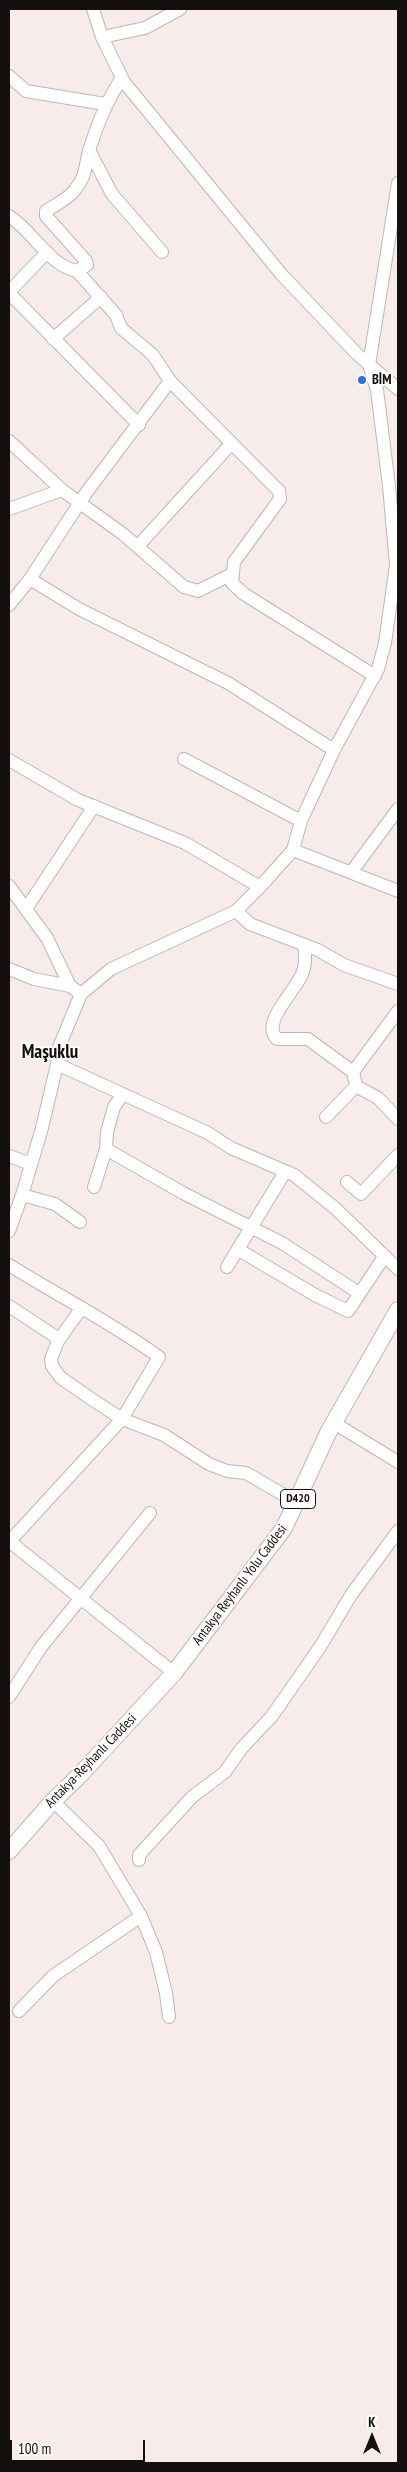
<!DOCTYPE html>
<meta charset="utf-8">
<style>
body{margin:0}
#map{position:relative;width:407px;height:2472px;overflow:hidden;background:#f8eceb;font-family:"PT Sans Narrow",sans-serif}
canvas{display:block}
.frame{position:absolute;inset:0;border:10px solid #130f0f;pointer-events:none}
.north{position:absolute;left:347px;top:2412px;width:50px;height:50px;-webkit-text-stroke:4px #fefcfc;paint-order:stroke;rotate:0deg;font-size:14px;font-weight:700;line-height:20px;text-align:center;color:#130f0f}
.north::after{content:'';display:block;margin:auto;width:18px;height:22px;background:#130f0f;clip-path:polygon(50% 0,100% 100%,50% 72%,0 100%)}
.scale{position:absolute;left:10px;top:2440px;width:135px;height:22px;box-sizing:border-box;border:2px solid #130f0f;border-top:0;padding-left:6px;font-size:15px;line-height:18px;white-space:nowrap;color:#130f0f;-webkit-text-stroke:4px #fefcfc;paint-order:stroke}
</style>
<div id="map">
<canvas width="407" height="2472"></canvas>
<div class="frame"></div>
<div class="north">K</div>
<div class="scale">100 m</div>
</div>
<script>
const c = document.querySelector('canvas').getContext('2d');
c.lineJoin = 'round';
function stroke(path, color, width, dash) {
  c.strokeStyle = color;
  c.lineWidth = width;
  c.lineCap = dash ? 'butt' : 'round';
  c.setLineDash(dash || []);
  c.stroke(path);
}
function write(font, color, halo, rows, align = 'center') {
  c.font = font + ' "PT Sans Narrow",sans-serif';
  c.lineWidth = 4;
  c.setLineDash([]);
  c.textBaseline = 'middle';
  c.strokeStyle = halo;
  c.fillStyle = color;
  for (const [text, x, y, turn = 0] of rows) {
    c.save();
    c.translate(x, y);
    c.rotate((+turn || 0) * Math.PI / 180);
    c.textAlign = isNaN(turn) ? turn : align;
    if (halo) c.strokeText(text, 0, 0);
    c.fillText(text, 0, 0);
    c.restore();
  }
}
const minor = new Path2D(`
 M93,9L102,37L124,82L282,275L357,354L398,389
 M102,37L145,28L180,9
 M9,76L26,91L105,104
 M89,150L112,194L162,252
 M9,216C33,231 48,265 77,271L116,315L121,328L153,355L170,381L86,493L30,579L9,605
 M77,271L87,265L86,261L46,216V211C55,205 68,199 74,191C88,174 84,166 90,148C98,122 107,100 122,78
 M9,292L47,252
 M9,293L139,425
 M53,339L101,297
 M170,381L279,491L280,499L234,562L232,583L244,594L375,676
 M9,441L62,490L123,534L184,587L198,591L232,574
 M9,509L62,490
 M138,546L231,444
 M30,579L79,609L228,683L334,750
 M184,759L301,821
 M9,760L78,800L185,843L260,887
 M293,850L398,891
 M352,871L398,809
 M9,886L47,938L70,986L81,994
 M26,909L94,806
 M236,911L250,924L318,950L344,965L398,984
 M304,945C305,952 306,961 304,968C300,989 259,1021 277,1039H308L353,1072L356,1086L326,1117
 M9,969L34,979L70,986
 M57,1064L208,1133L231,1148L294,1175L335,1208L398,1269
 M353,1072L398,1011
 M356,1086L378,1098L398,1119
 M106,1149L183,1193L282,1243L359,1293
 M9,1156L31,1164
 M347,1182L361,1194L398,1155
 M94,1187L106,1149L107,1132L114,1107L122,1095
 M22,1195L55,1204L80,1222
 M9,1231L22,1195L42,1128L57,1064L59,1047L81,994L111,969L236,911L260,887L293,850L301,821L334,750L378,669L385,643L396,565L389,486L377,390L369,365L398,183
 M239,1250L315,1295L348,1311L384,1257
 M9,1265C59,1296 112,1323 159,1357L122,1419L9,1542
 M227,1267L285,1172
 M9,1306L56,1337L58,1341L51,1359L52,1366L61,1378L90,1398L122,1419L164,1435L209,1464L227,1471L246,1473L296,1502
 M58,1341L81,1309
 M334,1423L398,1462
 M9,1541L174,1673
 M9,1697L41,1647L150,1513
 M53,1801L99,1846L141,1916L156,1952L166,1993L169,2017
 M139,1860V1855L192,1797L225,1772L241,1749L272,1716L320,1647L351,1595L398,1531
 M19,2011L53,1976L141,1916`);
const major = new Path2D(`
 M9,1851L53,1801L79,1776L174,1673L284,1528L328,1433L398,1310`);
stroke(minor, '#c1b5b4', 14);
stroke(major, '#c1b5b4', 18);
stroke(minor, '#fff', 12);
stroke(major, '#fff', 16);
for (const [x, y, r, color] of [
 [362,380,5,"#2b73df"]
]) {
  const dot = new Path2D();
  dot.arc(x, y, r, 0, 2 * Math.PI);
  c.fillStyle = color;
  c.fill(dot);
  stroke(dot, '#fefcfc', 2);
}
for (const [x, y, w] of [
 [298,1499,35]
]) {
  const box = new Path2D();
  box.roundRect(x - w / 2, y - 9.5, w, 19, 4);
  c.fillStyle = '#fefcfc';
  c.fill(box);
  stroke(box, '#130f0f', 1);
}
write('bold 12px', '#130f0f', null, [
 ["D420",298,1499]
]);
write('bold 14px', '#130f0f', '#fefcfc', [
 ["BİM",372,380]
], 'left');
write('14px', '#130f0f', '#fefcfc', [
 ["Antakya Reyhanlı Yolu Caddesi",240,1585,-53],
 ["Antakya-Reyhanlı Caddesi",91,1761,-46]
]);
write('bold 19px', '#130f0f', '#fefcfc', [
 ["Maşuklu",50,1053]
]);
</script>
